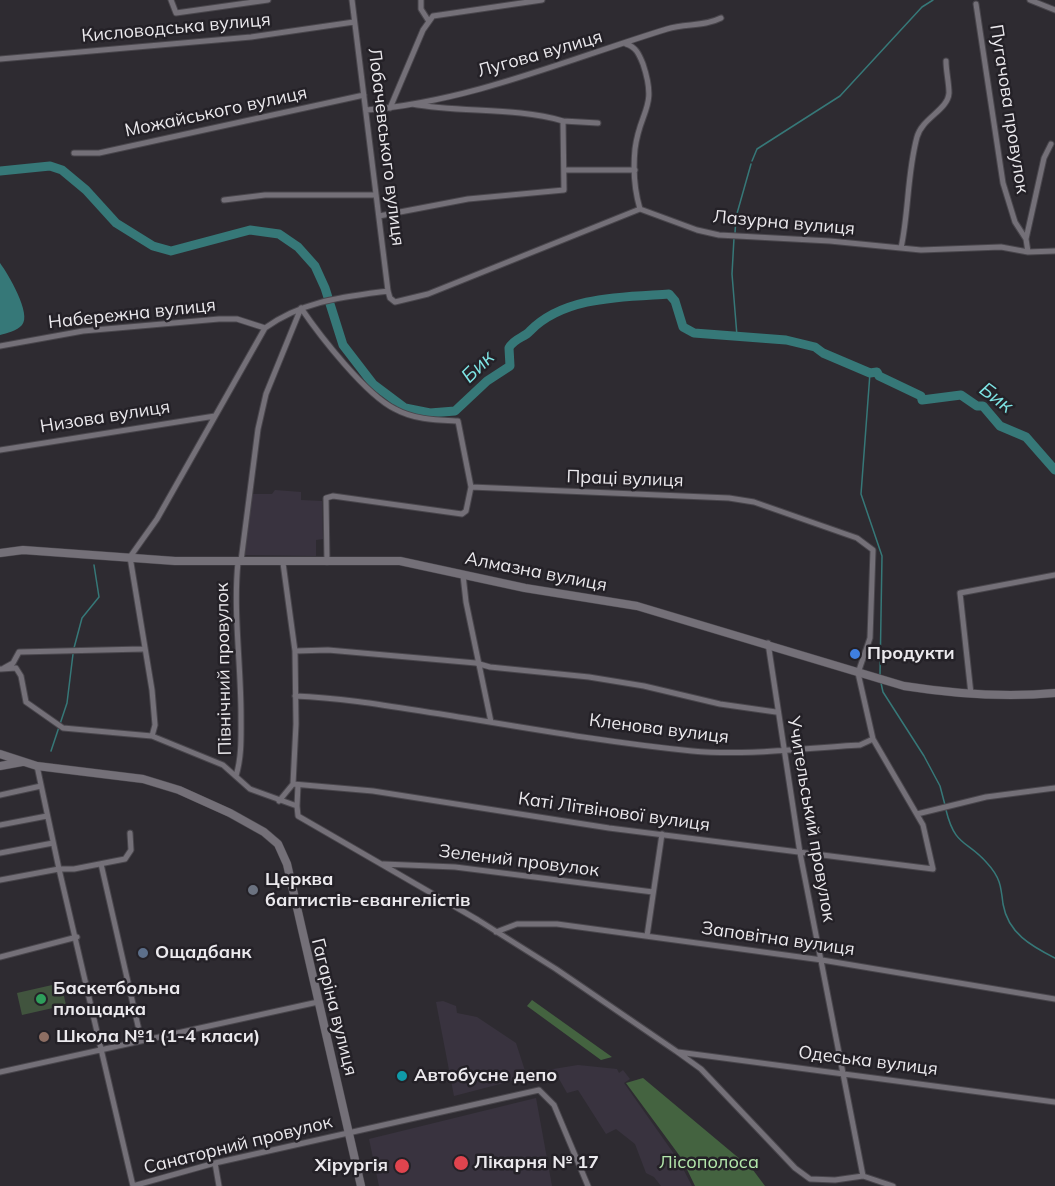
<!DOCTYPE html>
<meta charset="utf-8">
<style>
body{margin:0}
canvas{display:block;background:#2e2b31}
</style>
<canvas width="1055" height="1186"></canvas>
<script>
const c = document.querySelector('canvas').getContext('2d');
c.lineJoin = 'round';
function fill(path, color) {
  c.fillStyle = color;
  c.fill(path, 'evenodd');
}
function stroke(path, color, width, dash) {
  c.strokeStyle = color;
  c.lineWidth = width;
  c.lineCap = dash ? 'butt' : 'round';
  c.setLineDash(dash || []);
  c.stroke(path);
}
function write(font, color, halo, rows, align = 'center') {
  c.font = font + ' Mulish,sans-serif';
  c.lineWidth = 5;
  c.setLineDash([]);
  c.textBaseline = 'middle';
  c.strokeStyle = halo;
  c.fillStyle = color;
  for (const [text, x, y, turn = 0] of rows) {
    c.save();
    c.translate(x, y);
    c.rotate((+turn || 0) * Math.PI / 180);
    c.textAlign = isNaN(turn) ? turn : align;
    if (halo) c.strokeText(text, 0, 0);
    c.fillText(text, 0, 0);
    c.restore();
  }
}
fill(new Path2D(`
 M275,490L301,492V500L322,501L323,539L316,540V556L245,555L252,494H272Z
 M443,1001L456,1006L457,1013L477,1017L516,1043L527,1077L454,1096L436,1002Z
 M578,1065L617,1069L619,1073L623,1070L630,1079L624,1083L679,1161L692,1186H661L654,1177L646,1173L635,1144L616,1129L606,1134L578,1090L567,1093L558,1077L543,1079L541,1071Z
 M536,1098L552,1186H379L369,1139Z`), '#39333f');
fill(new Path2D(`
 M61,983L66,1005L22,1015L17,993Z`), '#41543e');
fill(new Path2D(`
 M532,1000L612,1057L601,1060L527,1006Z
 M643,1078L753,1170L765,1186H695L682,1159L626,1083Z`), '#446340');
fill(new Path2D(`
 M0,263C8,274 32,314 22,325C17,331 7,333 0,335Z`), '#367878');
stroke(new Path2D(`
 M752,161L757,149L840,96L922,7L933,0
 M735,233L736,217L751,164
 M734,238L732,274L737,336
 M870,373L861,494L882,556L880,675
 M74,648L82,618L99,597L94,565
 M881,683L883,692L924,756L940,786L945,805
 M51,751L67,703L73,654
 M946,810C955,847 967,840 987,863C1000,877 1001,886 1003,904C1008,933 1031,946 1055,958`), '#367878', 1.5);
stroke(new Path2D(`
 M0,171L50,166L62,170L86,190L116,223L153,246L171,251L250,230L279,234L298,247L315,266L325,288L343,345L373,384L405,408L430,413L455,411L487,381L510,366L509,348C514,338 524,338 530,331C564,296 623,297 669,294L675,301L683,327L694,333L786,340L815,347L823,353L870,373L877,372L879,376L921,396L922,400L961,395L977,406H983L1000,426L1026,437L1055,470`), '#367878', 9);
const minor = new Path2D(`
 M171,0L176,13L268,0
 M352,0L388,291L390,298L395,302L428,294L640,209L697,230L719,235L830,241L921,250L1001,247L1028,252L1055,251
 M421,0V9L428,20
 M1030,0L1055,10
 M976,4L1003,183L1015,222L1026,239L1028,252
 M626,44C636,47 639,54 643,64C658,109 640,109 635,149C633,170 634,189 640,209
 M0,59L251,37L354,22
 M390,108L423,30L433,16L542,0
 M366,110C469,102 569,59 667,29C686,23 703,27 721,18
 M563,121L598,123
 M74,153H99L364,95
 M565,170H635
 M224,200L265,195H376
 M379,216L468,199L564,190L563,121C515,107 461,113 412,104
 M1026,239L1044,158L1051,144
 M901,248C909,211 907,174 917,137C922,118 948,110 949,93C949,83 946,71 946,61
 M301,308C320,336 366,395 395,409C415,420 437,420 458,421L471,487
 M0,346L83,331L219,319H237L265,328
 M0,450L215,416
 M241,561L258,429L266,394L301,308
 M327,562L326,498L333,496L462,514L466,511L471,487L729,498L754,502L857,538L873,550L870,638L858,673L873,739
 M463,575L466,602L491,722
 M768,643L800,853L863,1176
 M295,651L328,650L476,663L490,667L589,677L644,686L720,704L776,712
 M4,668L13,663L19,652L143,649
 M1,669L16,668L21,676L26,702L63,728L152,736L223,765L250,789L297,806L298,816L478,920L556,969L676,1051L701,1069L795,1168L810,1179L835,1180L863,1176
 M971,694L960,593L1055,575
 M152,736L155,725L152,690L130,557L157,519L265,328C302,301 343,297 388,291
 M37,766L59,869H74L125,859L131,850L130,833
 M236,776C242,756 241,736 241,715C241,664 233,612 238,562
 M293,784L373,791L609,828L933,869L923,825L873,739L860,745C804,748 747,756 692,751C612,743 532,729 453,716C400,708 348,698 295,696
 M0,795L41,786
 M279,801L293,784L296,724L295,651L283,563
 M297,806L298,785
 M917,814L986,797L1055,788
 M0,825L47,816
 M0,853L53,843
 M101,864L141,1039
 M383,864L455,867L653,892
 M0,880L59,869L133,1186
 M496,932L517,924H557L822,960L1055,999
 M647,936L662,834
 M0,957L77,937
 M678,1052L1055,1102
 M0,1072L318,1002
 M215,1163L219,1186
 M863,1176L893,1186
 M133,1186L215,1163L539,1090L554,1105L588,1186`);
const secondary = new Path2D(`
 M0,553L23,550L175,561H400L525,588L637,606L904,686C955,694 1004,698 1055,693
 M0,754L37,766L143,779L179,790L230,813L264,832L278,844L287,864L361,1186
 M0,766L22,762`);
stroke(minor, '#49464c', 7);
stroke(secondary, '#49464c', 9);
stroke(minor, '#747078', 5);
stroke(secondary, '#747078', 8);
for (const [x, y, r, color] of [
 [855,654,6,"#3f7fe0"],
 [253,890,6,"#6b7280"],
 [143,953,6,"#5c6f8a"],
 [41,999,6,"#2e9e5b"],
 [44,1037,6,"#8d6e63"],
 [402,1076,6,"#0f9aa8"],
 [461,1163,8,"#e0444e"],
 [402,1166,8,"#e0444e"]
]) {
  const dot = new Path2D();
  dot.arc(x, y, r, 0, 2 * Math.PI);
  c.fillStyle = color;
  c.fill(dot);
  stroke(dot, '#242127', 2);
}
write('18px', '#ebe9ed', '#242127', [
 ["Кисловодська вулиця",176,28,-5],
 ["Лугова вулиця",540,54,-16],
 ["Пугачова провулок",1009,109,81],
 ["Можайського вулиця",216,112,-12],
 ["Лобачевського вулиця",386,147,83],
 ["Лазурна вулиця",784,223,5],
 ["Набережна вулиця",132,314,-6],
 ["Низова вулиця",105,417,-9],
 ["Праці вулиця",625,479,2],
 ["Алмазна вулиця",536,572,11],
 ["Північний провулок",224,669,-91],
 ["Кленова вулиця",659,729,7],
 ["Каті Літвінової вулиця",614,812,8],
 ["Учительський провулок",811,819,80],
 ["Зелений провулок",519,861,7],
 ["Заповітна вулиця",778,939,8],
 ["Гагаріна вулиця",334,1007,76],
 ["Одеська вулиця",868,1061,7],
 ["Санаторний провулок",238,1145,-14]
]);
write('bold 18px', '#ebe9ed', '#242127', [
 ["Продукти",867,654],
 ["Церква",265,880],
 ["баптистів-євангелістів",265,901],
 ["Ощадбанк",155,953],
 ["Баскетбольна",53,989],
 ["площадка",53,1010],
 ["Школа №1 (1-4 класи)",56,1037],
 ["Автобусне депо",414,1076],
 ["Лікарня № 17",474,1163],
 ["Хірургія",388,1166,"right"]
], 'left');
write('18px', '#b3e7ab', '#242127', [
 ["Лісополоса",709,1163]
]);
write('italic 20px', '#7ee5e5', '#242127', [
 ["Бик",478,367,-44],
 ["Бик",996,398,37]
]);
</script>
